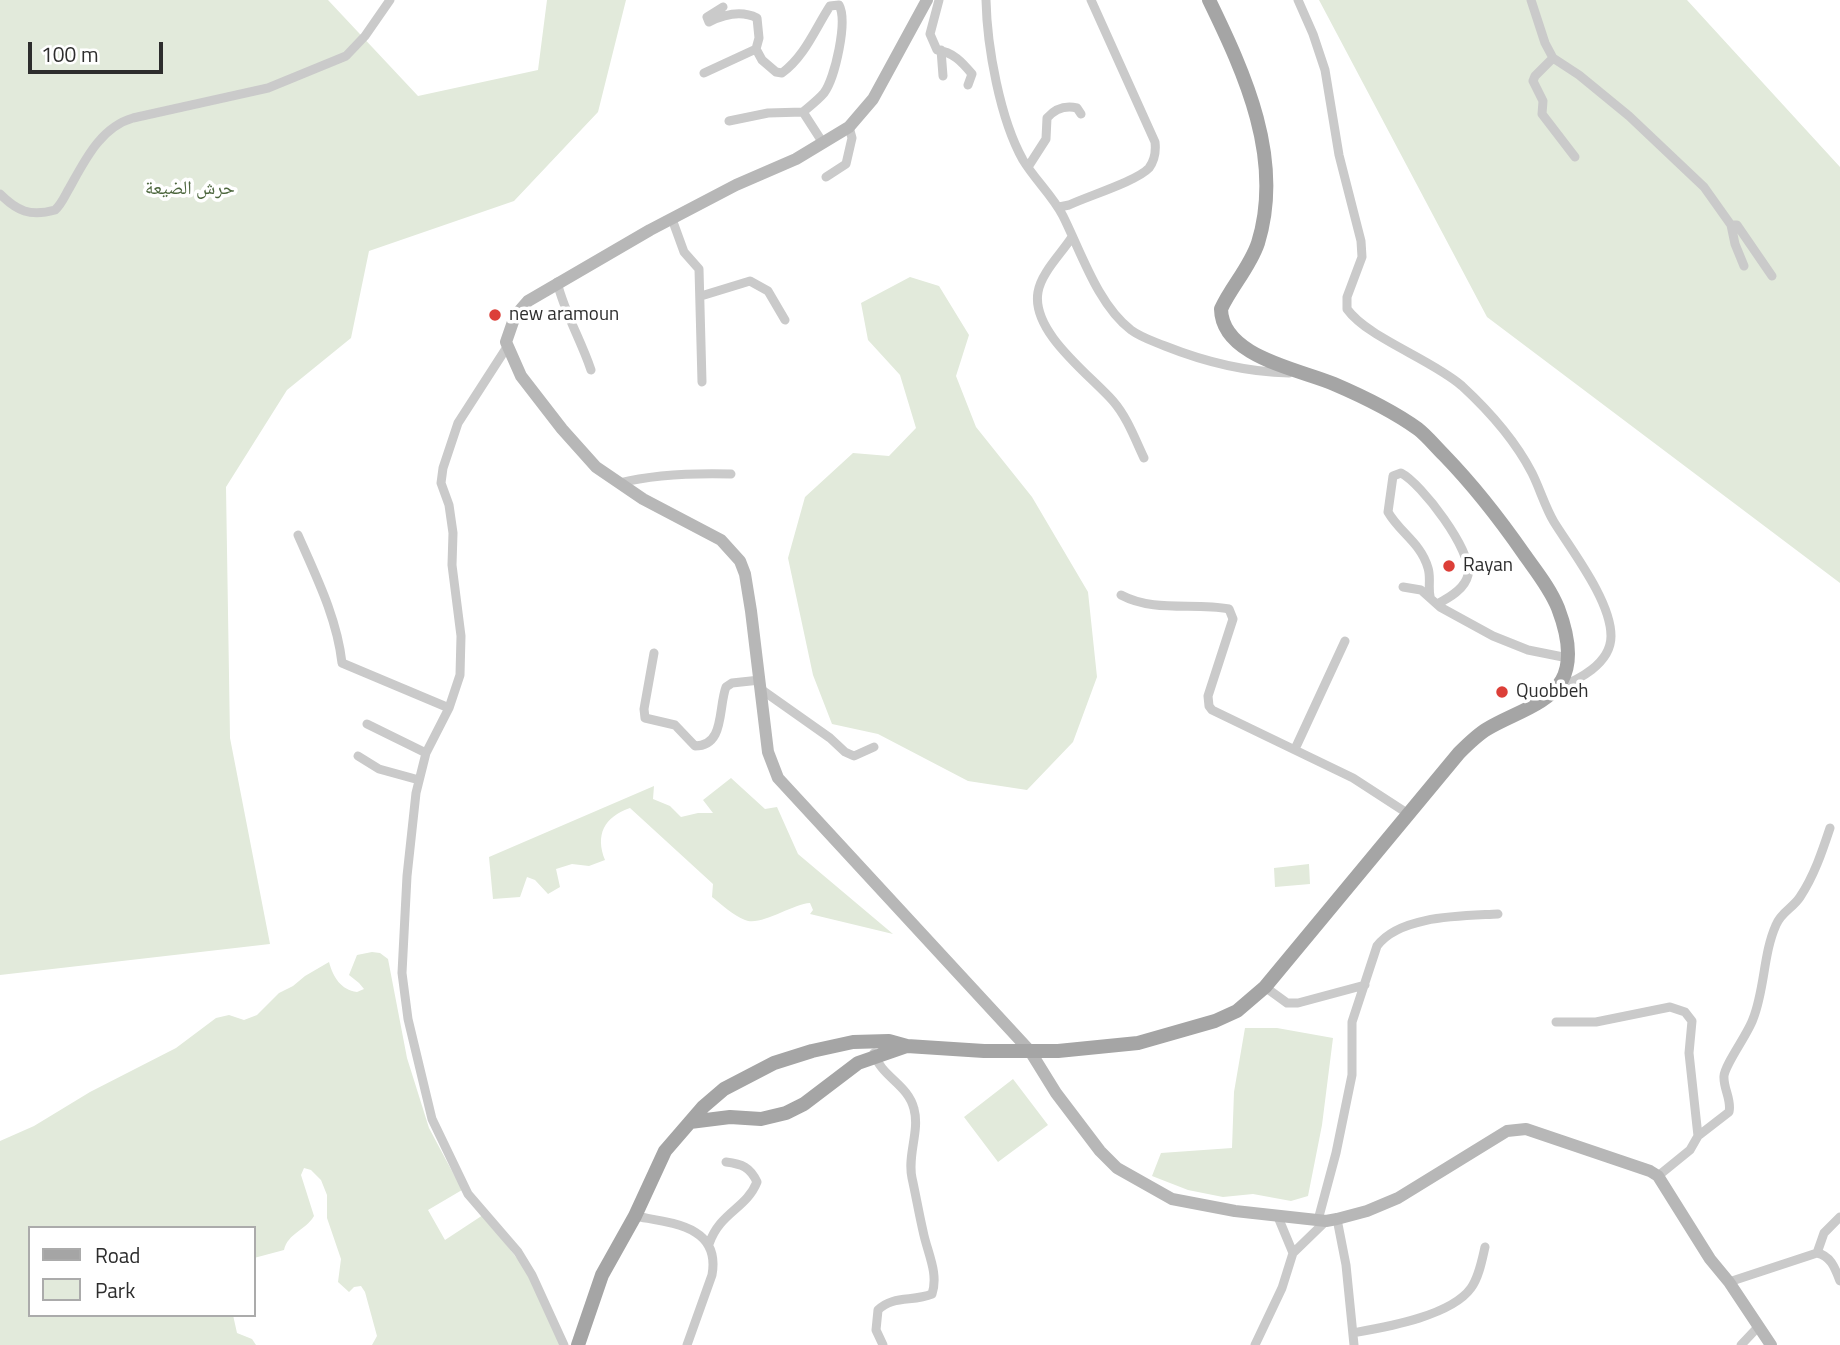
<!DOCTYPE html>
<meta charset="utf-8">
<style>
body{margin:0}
#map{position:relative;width:1840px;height:1345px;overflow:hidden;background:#fff;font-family:"Titillium Web",sans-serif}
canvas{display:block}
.legend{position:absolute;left:28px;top:1226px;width:228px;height:91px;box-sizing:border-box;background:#fff;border:2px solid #ababab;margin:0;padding:9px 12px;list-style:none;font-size:21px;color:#2d2d2d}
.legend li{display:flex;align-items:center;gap:14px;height:35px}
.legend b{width:35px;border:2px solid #ababab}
.scale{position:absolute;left:28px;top:42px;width:135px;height:32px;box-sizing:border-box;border:4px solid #2d2d2d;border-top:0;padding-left:9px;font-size:21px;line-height:24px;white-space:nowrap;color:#2d2d2d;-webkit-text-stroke:5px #fff;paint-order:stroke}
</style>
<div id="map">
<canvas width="1840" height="1345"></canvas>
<ul class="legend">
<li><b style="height:9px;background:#a5a5a5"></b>Road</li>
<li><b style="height:19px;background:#e2eadb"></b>Park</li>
</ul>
<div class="scale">100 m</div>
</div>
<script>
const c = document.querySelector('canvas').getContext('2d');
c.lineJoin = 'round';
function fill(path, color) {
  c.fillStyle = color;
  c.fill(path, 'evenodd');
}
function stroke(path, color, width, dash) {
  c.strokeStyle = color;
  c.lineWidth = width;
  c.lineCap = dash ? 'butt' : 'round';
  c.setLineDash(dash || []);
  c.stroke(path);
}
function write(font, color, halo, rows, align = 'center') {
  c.font = font + ' "Titillium Web","Noto Naskh Arabic",sans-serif';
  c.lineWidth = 7;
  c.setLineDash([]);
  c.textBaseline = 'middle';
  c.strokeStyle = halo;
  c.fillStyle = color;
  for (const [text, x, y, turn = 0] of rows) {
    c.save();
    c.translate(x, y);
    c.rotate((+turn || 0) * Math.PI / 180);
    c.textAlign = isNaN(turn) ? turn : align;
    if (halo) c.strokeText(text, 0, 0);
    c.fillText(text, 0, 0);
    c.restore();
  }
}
fill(new Path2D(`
 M0,0H328L418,96L538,70L547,0H626L598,112L514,201L369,251L351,338L287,390L226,487L230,738L270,944L0,975Z
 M1319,0H1687L1840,167V583L1487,317Z
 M910,277L939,286L969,335L956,376L976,427L1032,497L1088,592L1097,677L1073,742L1027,790L968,781L878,734L832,724L813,675L788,558L805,497L853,453L889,456L916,428L900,375L868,340L861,303Z
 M731,778L765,809L777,807L798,854L893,934L810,914L813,910L810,903C792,904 760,927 745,920C733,915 722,905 712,897L713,884L630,808C604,817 595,835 605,860L589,866L572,864L556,869L560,887L548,894L535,880L527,877L520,897L493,899L489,857L654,786L653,799L670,806L681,817L698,813H713L703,800Z
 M1309,864L1310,884L1275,887L1274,868Z
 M372,952L380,953L388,959L407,1058L429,1128L462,1190L428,1210L445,1240L483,1215L530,1275L561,1345H372L377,1336L365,1292L361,1286L354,1287L349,1292L338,1282L341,1259L327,1218V1195L321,1180L311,1170L304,1168L301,1175L314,1216C305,1231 288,1233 284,1250L254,1258V1228H30V1315H233L237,1333L252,1339L256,1345H0V1141L34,1126L90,1092L176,1048L216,1018L229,1015L244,1020L257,1015L279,993L293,986L305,976L329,962C333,977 341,990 357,992L364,989L359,983L349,975L357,955Z
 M1245,1028H1277L1333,1038L1322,1125L1308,1196L1291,1201L1253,1194L1223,1197L1188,1190L1152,1176L1161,1153L1232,1148L1234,1092Z
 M1013,1079L1048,1125L998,1162L964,1117Z`), '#e2eadb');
stroke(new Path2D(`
 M939,0L930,34L937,50C953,52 962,62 972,74L968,85
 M986,0C987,47 1000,119 1023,160C1035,180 1053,196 1063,216C1081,252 1098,305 1131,330C1142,338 1153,341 1165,346C1205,362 1246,372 1289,373
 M1298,0L1313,34L1325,70L1339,155L1361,241L1362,257L1347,297V309C1368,338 1431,359 1462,386C1488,410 1516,442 1532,473C1540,489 1545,507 1554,522C1572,551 1611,601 1611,636C1611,664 1578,680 1556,689
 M1531,0L1545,43L1553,58L1579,75L1629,116L1704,187L1731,225L1735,244L1744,266
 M723,7L707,17L709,22C725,14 741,10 757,18L759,38L756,49
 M941,50L943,76
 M1553,58L1535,76L1533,81L1543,101L1542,114L1575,157
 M704,73L756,49L762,60L776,72L782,73C805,56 815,29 830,6L839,5C848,21 835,78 824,93C818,100 810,106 803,112
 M729,121L768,113L803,112L823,143
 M1028,167L1046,139L1047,118C1055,109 1064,105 1077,108L1081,114
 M826,177L846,164L852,138L849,127
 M0,194C17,211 30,217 55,210C62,204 65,195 70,187C85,160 101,127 133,118L268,88L346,56L365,36L390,0
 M1059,207L1069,205C1088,196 1137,181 1149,168C1155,160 1156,151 1155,142L1091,0
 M672,219L684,252L699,269L702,382
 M1731,225H1737L1772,276
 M1072,237C1061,254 1041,273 1038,292C1031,332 1089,374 1113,401C1127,417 1135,439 1144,458
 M557,282C565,314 581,340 591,370
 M701,296L750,281L768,291L785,320
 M507,347L458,423L443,468L441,483L449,505L453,533L452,565L461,636L460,675L449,708L426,753L416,793L407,876L402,973L408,1019L432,1119L468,1194L518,1252L532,1275L564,1345
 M619,483C656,474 693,473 731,474
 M298,535C316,576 337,618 342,663L449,708
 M1403,587L1421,590L1440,607L1493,636L1528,650L1568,658
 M1121,595C1155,613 1194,602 1229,609L1233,619L1208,696L1209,706L1212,710L1353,778L1410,815
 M1430,596C1428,587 1431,577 1428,568C1421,543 1400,533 1388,512L1393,476L1401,473C1421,483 1473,551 1468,575C1465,589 1449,598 1437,604
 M654,653L644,709L645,718L675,725L695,746C725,746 718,708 726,687L732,683L760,680
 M762,690L830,738L845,752L854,756L874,747
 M367,724L426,753
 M1295,749L1345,641
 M358,756L379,769L419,780
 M1265,987L1287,1003H1298L1365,985
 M1556,1022H1596L1670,1007L1685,1012L1692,1021L1689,1053L1698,1136
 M874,1053C881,1077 908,1084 914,1109C920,1131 907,1155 912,1178C916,1196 919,1214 923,1231C927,1252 939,1273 932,1294C913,1302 893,1295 878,1310L876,1330L883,1345
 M1658,1176L1690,1150L1698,1136L1729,1112C1732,1100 1723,1088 1724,1076C1725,1064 1748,1034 1753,1019C1765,989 1763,954 1776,925C1781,912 1793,908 1800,897C1814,876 1822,852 1830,828
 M635,1216C670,1223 721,1225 712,1275L687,1345
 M1278,1217L1293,1253
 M1337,1219L1346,1265L1354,1345
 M1318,1220L1336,1153L1352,1075V1022L1377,946C1400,915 1463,916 1498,914
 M709,1244C720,1212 746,1209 757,1182C750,1167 742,1164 726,1162
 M1817,1253L1824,1233L1840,1217
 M1729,1282L1817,1253C1831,1256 1835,1268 1840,1281
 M1353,1333C1386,1327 1451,1316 1471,1288C1479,1277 1482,1260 1485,1247
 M1255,1345L1282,1288L1293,1253L1326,1221
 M1741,1345L1758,1327`), '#cacaca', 9);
stroke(new Path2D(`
 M927,0L873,99L849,127L796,159L736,185L650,230L528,301L515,316L506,342L521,376L562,429L596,467L643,499L721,540L740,561L745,574L751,611L768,752L778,778L1030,1051L1056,1093L1100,1151L1117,1168L1172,1199L1235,1211L1326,1221L1337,1219L1367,1211L1398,1198L1507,1131L1526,1129L1650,1171L1658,1176L1710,1259L1729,1282L1771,1345`), '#b7b7b7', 12);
stroke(new Path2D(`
 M690,1122L730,1117L761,1119L786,1113L804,1104L858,1063L907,1046
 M578,1345L602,1275L635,1216L665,1151L703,1107L724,1089L774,1063L812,1051L853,1042L889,1041L907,1046L984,1051H1058L1138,1043L1215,1021L1237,1011L1265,987L1459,753C1468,744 1477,735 1487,729C1511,714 1548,705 1562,680C1574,658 1566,629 1558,608C1550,588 1536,571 1524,554C1499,518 1474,486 1444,455C1435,446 1427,436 1418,429C1393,411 1362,396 1334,384C1299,369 1222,357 1221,309C1231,287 1250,267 1258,243C1284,159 1245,74 1209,0`), '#a5a5a5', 14);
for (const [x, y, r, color] of [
 [495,315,7,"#dc3f38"],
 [1449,566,7,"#dc3f38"],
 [1502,692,7,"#dc3f38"]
]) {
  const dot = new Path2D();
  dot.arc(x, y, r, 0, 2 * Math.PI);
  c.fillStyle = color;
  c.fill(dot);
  stroke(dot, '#fff', 2.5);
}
write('19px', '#4c663d', '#fff', [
 ["حرش الضيعة",190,189]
]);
write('19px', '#2d2d2d', '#fff', [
 ["new aramoun",509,315],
 ["Rayan",1463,566],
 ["Quobbeh",1516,692]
], 'left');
</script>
